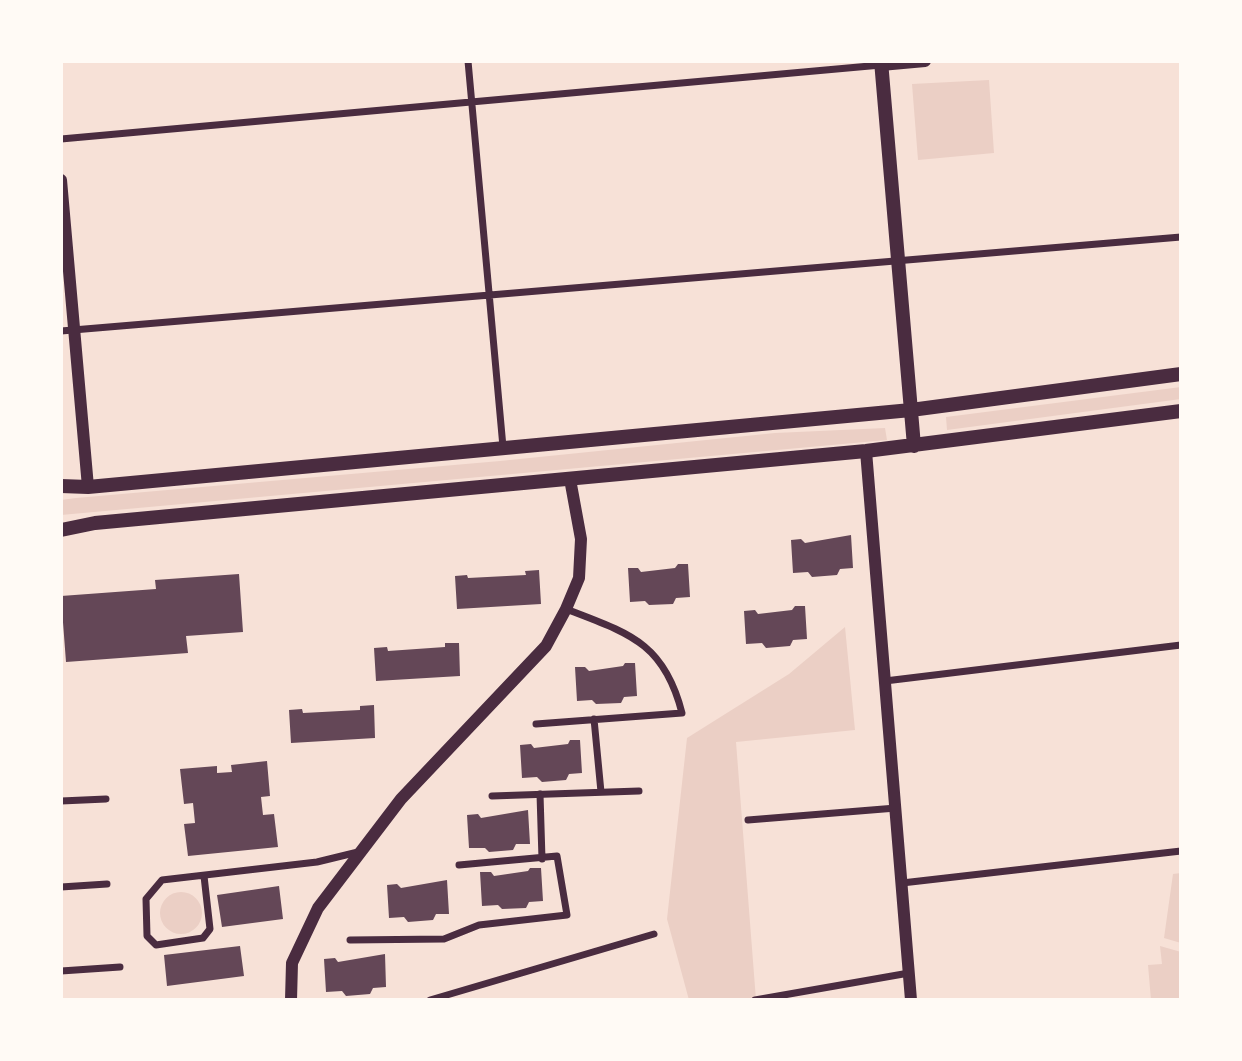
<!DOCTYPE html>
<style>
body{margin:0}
#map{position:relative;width:1242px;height:1061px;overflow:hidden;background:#f7e1d7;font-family:"Noto Serif",serif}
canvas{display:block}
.frame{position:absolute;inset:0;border:63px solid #fffaf5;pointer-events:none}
</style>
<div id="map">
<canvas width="1242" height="1061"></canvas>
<div class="frame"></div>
</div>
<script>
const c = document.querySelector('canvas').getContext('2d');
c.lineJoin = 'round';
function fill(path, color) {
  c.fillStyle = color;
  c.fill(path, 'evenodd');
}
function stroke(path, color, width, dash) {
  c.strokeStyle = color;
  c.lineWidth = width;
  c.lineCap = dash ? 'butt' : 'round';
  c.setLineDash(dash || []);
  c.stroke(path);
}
fill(new Path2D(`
 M989,80L994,153L918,160L912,84Z
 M1181,387V399L947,430L946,417Z
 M885,428L887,440L61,515V500L76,498L500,461L775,433Z
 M845,627L855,730L736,742L756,1000H689L667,919L687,738L789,674Z
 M1181,873V943L1164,938L1173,874Z
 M160 913a21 21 0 1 1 42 0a21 21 0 1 1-42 0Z
 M1160,946L1181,952V1000H1151L1148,965L1162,964Z`), '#ebcfc5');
fill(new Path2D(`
 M851,535L853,568L840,569L837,575L812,577L808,572L793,573L791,540L801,539L805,543Z
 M678,564H688L690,597L676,598L673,604L649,605L645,601L630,602L628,568H638L641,572L675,568Z
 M539,570L541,604L457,609L455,576L467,575L468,578L526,575L525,571Z
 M239,574L243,632L186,636L188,653L66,662L61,596L156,589L155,580Z
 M795,606H805L807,639L793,640L790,646L766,648L762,643L746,644L744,611L755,610L758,614L792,610Z
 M445,643H459L460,676L376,681L374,648L387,647L388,651L445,647Z
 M625,663H635L637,696L624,697L621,703L596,704L592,700L577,701L575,667H585L589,671L623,666Z
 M374,705L375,738L291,743L289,710L302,709L303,713L360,710V706Z
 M570,740H580L582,773L569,774L566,780L542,782L537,777L522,778L520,745L531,744L534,748L568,744Z
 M267,761L270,796L261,797L263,815L274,814L278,847L188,856L184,824L195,823L193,803L184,804L180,769L217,766V773L232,772L231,765Z
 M528,810L530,844H516L513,850L489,852L485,848H469L467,815L478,814L481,818Z
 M530,868H541L543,901L529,902L526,908L502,909L498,905L482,906L480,872H491L494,876L528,871Z
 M447,880L449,914H436L433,920L408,922L404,917L389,918L387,885L397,884L401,888Z
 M279,886L283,919L222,927L217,895Z
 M240,946L244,976L167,986L164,955Z
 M385,954L386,987L373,988L370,994L346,996L342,991L326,992L324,959L335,958L338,962Z`), '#644757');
stroke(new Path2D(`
 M468,61L503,447
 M61,139L881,65
 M61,331L1181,237
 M885,681L1181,645
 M594,719L601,792
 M536,724L682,713C664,642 628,633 566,609
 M540,794L542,859
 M492,796L639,791
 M61,801L106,799
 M748,820L896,808
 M204,876L210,929L203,938L156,945L147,936L146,899L162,880L317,862L358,852
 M902,883L1181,851
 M61,887L107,884
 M350,940L444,939L479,925L567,915L557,856L459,865
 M61,971L120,967
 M430,1000L654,934
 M755,1000L909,973`), '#4a2c40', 7);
stroke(new Path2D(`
 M881,65L925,61
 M61,180L88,487
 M866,451L911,1000
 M291,1000L292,963L318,908L401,799L546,646L566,609L579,578L581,539L570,479`), '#4a2c40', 12);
stroke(new Path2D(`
 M881,61L914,446
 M61,486L88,487L911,410L1181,374
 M61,530L95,523L866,451L1181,411`), '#4a2c40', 14);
</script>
